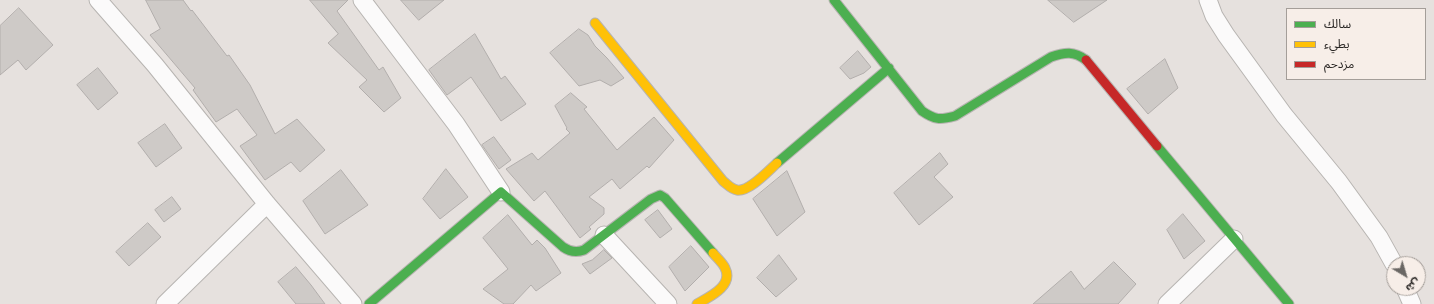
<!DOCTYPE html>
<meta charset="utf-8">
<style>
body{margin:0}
#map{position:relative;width:1434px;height:304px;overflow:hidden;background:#e6e1de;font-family:"Fira Sans","Noto Sans Arabic",sans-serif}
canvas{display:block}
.legend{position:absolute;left:1286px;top:8px;width:140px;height:72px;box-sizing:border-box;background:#f7eee8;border:1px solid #a49e99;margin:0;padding:5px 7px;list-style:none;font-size:12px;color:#282523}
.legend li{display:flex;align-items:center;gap:8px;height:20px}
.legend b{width:20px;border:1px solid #a49e99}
.north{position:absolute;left:1386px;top:256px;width:40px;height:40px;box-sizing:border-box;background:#f7eee8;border:1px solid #a49e99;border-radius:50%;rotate:142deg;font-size:11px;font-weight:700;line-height:16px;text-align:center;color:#282523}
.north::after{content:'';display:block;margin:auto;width:14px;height:18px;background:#6a6764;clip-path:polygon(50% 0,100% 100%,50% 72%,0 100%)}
</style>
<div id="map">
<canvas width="1434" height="304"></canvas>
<ul class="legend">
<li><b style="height:5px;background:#4caf50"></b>سالك</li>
<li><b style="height:5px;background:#ffc107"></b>بطيء</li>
<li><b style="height:5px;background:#c62828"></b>مزدحم</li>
</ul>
<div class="north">ش</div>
</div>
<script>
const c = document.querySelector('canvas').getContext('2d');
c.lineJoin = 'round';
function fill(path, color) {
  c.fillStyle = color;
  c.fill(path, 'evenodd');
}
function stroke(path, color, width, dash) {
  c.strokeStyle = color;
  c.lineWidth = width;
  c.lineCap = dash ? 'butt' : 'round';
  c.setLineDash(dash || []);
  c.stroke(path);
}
const building = new Path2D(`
 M146,0H183L191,11L192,10L227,56L229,55L250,85L275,134L297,119L325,150L300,172L291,162L265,180L240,146L257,135L237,109L216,122L193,90L195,88L150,35L160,29Z
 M310,0H348L337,11L379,70L383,67L401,98L384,112L359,87L367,80L328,43L338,34Z
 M401,0H444L419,20Z
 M1048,0H1107L1074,22Z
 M19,8L53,45L26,70L18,60L0,75V26Z
 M579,29L588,35L595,46L607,58L624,78L611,86L600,80L579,86L550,53Z
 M475,34L501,79L505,76L526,104L501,121L471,77L447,95L429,70Z
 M858,51L871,67L864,73L850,79L840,68Z
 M1165,59L1178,88L1148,114L1127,89Z
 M98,68L118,93L98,110L77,85Z
 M571,93L587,107L584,109L617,150L654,117L674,140L649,168L647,166L620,189L612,179L589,197L604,208V214L589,227L591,229L580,238L545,191L534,201L506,169L532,153L538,160L570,133L566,129L567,128L555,106Z
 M165,124L182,148L156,167L138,143Z
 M494,137L511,160L499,169L482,145Z
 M940,153L948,164L934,177L953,197L919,225L894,193Z
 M446,169L468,197L440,219L423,199Z
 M341,170L368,205L325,234L303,201Z
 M787,171L805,212L777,236L753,199Z
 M172,197L181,209L164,222L155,210Z
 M658,210L672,229L660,238L645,220Z
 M1183,214L1205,241L1184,259L1167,230Z
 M508,215L532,245L537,240L545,248L561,273L536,291L531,285L513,304H504L483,289L508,269L483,238Z
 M148,223L161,237L129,266L116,252Z
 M691,246L709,267L685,291L669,267Z
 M604,250L612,258L590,274L582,264L592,260Z
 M779,255L797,279L776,297L757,278Z
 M1114,262L1136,284L1118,304H1033L1071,271L1084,289Z
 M296,267L311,285L325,304H296L278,282Z`);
fill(building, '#cecac7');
stroke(building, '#b2aeac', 1);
const street = new Path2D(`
 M98,0L155,65L267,204L353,304
 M362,0L456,124L501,192
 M1208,0L1214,16L1226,35L1284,115L1339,182L1379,237L1394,264
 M604,235L668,304
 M1405,288L1412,304
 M165,304L267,204
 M1167,304L1234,239`);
const fast = new Path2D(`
 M834,0L922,111C935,120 940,120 955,116L1051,57C1065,52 1074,51 1086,60
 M1157,146L1289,304
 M777,163L889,68
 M369,304L501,192L563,247C570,252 576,253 584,250L651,199L660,195L665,198L713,253`);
const slow = new Path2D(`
 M595,23L723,181C727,184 731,189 737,190C749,192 768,171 777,163
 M697,304C709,297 734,286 725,268C723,263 717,258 713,253`);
const jam = new Path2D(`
 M1086,60L1157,146`);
stroke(street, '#b7b4b1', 19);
stroke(fast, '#b7b4b1', 11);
stroke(slow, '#b7b4b1', 11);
stroke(jam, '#b7b4b1', 11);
stroke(street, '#fbfafa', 17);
stroke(fast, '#4caf50', 9);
stroke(slow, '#ffc107', 9);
stroke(jam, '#c62828', 9);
</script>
